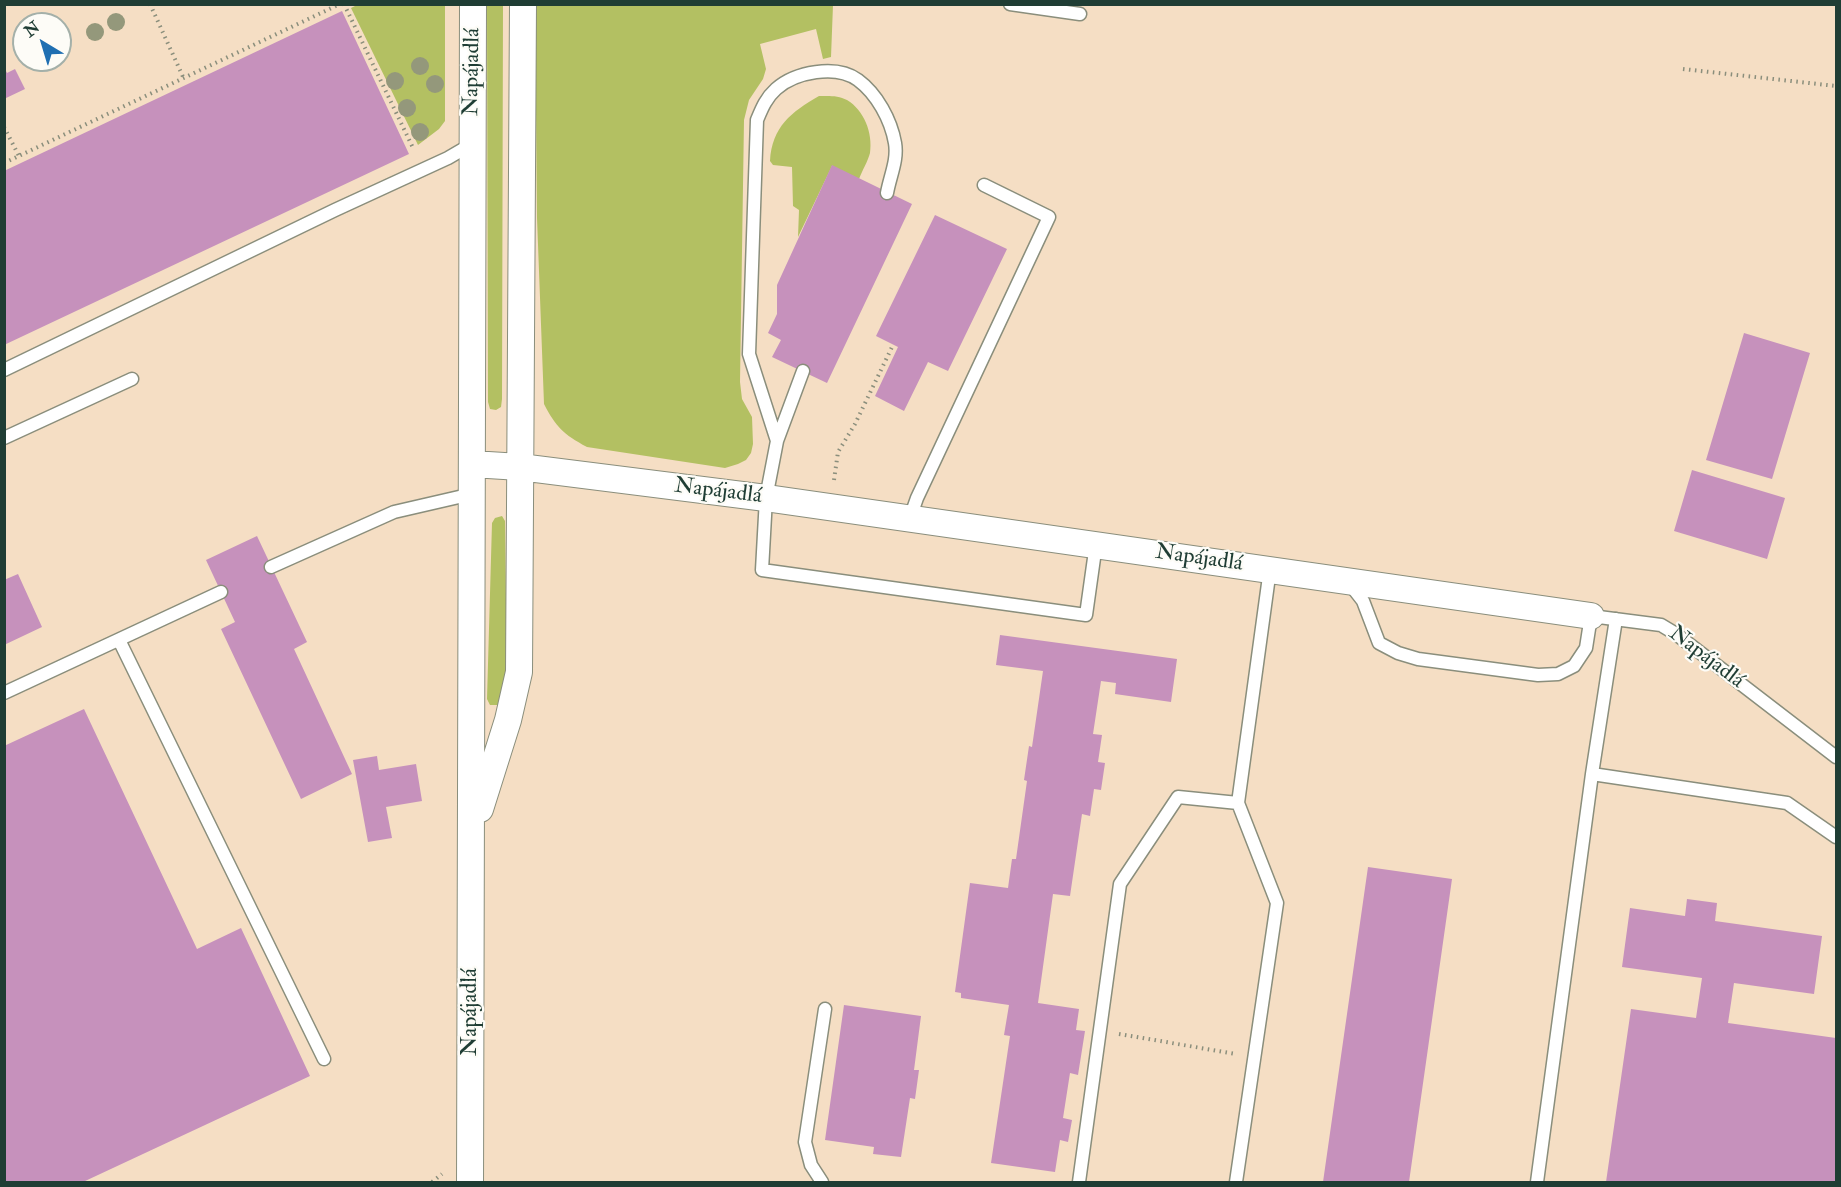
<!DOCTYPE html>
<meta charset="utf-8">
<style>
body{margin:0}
#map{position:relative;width:1841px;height:1187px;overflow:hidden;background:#f5dec4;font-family:"IM FELL Double Pica",serif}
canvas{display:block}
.frame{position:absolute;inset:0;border:6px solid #1f3d34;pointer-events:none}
.north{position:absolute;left:12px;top:12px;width:60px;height:60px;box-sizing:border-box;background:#fdfcf7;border:2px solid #a4b0a9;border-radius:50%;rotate:322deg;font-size:16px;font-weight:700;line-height:24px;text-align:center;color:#1f3d34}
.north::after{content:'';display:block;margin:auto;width:21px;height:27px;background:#1f6fb2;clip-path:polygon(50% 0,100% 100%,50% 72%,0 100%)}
</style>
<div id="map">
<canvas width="1841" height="1187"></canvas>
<div class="frame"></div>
<div class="north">N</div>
</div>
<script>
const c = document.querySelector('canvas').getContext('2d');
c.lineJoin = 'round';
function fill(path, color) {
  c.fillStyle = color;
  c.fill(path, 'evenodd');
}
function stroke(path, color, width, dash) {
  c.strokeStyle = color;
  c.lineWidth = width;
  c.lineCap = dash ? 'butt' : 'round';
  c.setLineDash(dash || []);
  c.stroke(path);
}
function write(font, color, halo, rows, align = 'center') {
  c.font = font + ' "IM FELL Double Pica",serif';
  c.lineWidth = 4.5;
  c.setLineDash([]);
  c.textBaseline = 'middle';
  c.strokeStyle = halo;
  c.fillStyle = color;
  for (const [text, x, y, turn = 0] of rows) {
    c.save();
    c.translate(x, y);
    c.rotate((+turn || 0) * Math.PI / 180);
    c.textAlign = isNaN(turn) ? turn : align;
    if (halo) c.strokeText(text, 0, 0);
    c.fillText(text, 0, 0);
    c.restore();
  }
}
fill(new Path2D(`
 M357,5H445V121L439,129L418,145L351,8Z
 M487,5H503L502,399L501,407L496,410L490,409L488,402Z
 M535,5H833L831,57L823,59L816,29L760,44L766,69L763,79L749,100L744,120L740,382L742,399L752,417L753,444L751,453L746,460L738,464L725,468L587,447C563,434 556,427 544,404L537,218Z
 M819,96C828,96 838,95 847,100C864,110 873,133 870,153C868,161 862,171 859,179L832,166L798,237L799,210L793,206L792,167L773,165L770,161C772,127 791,112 819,96Z
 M502,516L505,521L507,678L503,700L498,705H490L487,699L492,523L495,518Z`), '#b3c062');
fill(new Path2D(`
 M342,11L409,154L4,345V171Z
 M4,67L7,73L15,69L25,89L4,99Z
 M832,165L912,204L827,383L772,357L781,340L768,333L777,314V285Z
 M935,215L1007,249L948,371L928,362L904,411L875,396L898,347L876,336Z
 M1744,333L1810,353L1772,479L1706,460Z
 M1692,470L1785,498L1767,559L1674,531Z
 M257,536L307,642L294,649L352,774L301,799L221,629L235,622L206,560Z
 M18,574L42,627L4,645V580Z
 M1000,635L1177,659L1171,702L1115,694L1116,683L1101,681L1093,734L1102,735L1098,762L1105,763L1101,790L1094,789L1090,816L1082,814L1070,896L1053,894L1038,1003L1079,1009L1076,1030L1085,1031L1078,1075L1070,1073L1063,1118L1072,1120L1068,1142L1060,1140L1055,1172L991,1163L1010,1036L1004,1035L1009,1005L961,998V993L955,992L970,883L1008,888L1012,859H1016L1027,781L1024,780L1029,746L1032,747L1043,671L996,665Z
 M84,709L197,949L241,928L310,1076L83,1182H4V746Z
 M377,756L379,770L416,764L422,801L386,807L392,838L368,842L353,760Z
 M1368,867L1452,879L1409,1182H1323Z
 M1687,899L1717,903L1715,921L1822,936L1814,994L1734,983L1728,1023L1836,1038V1182H1606L1631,1009L1696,1018L1702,978L1622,967L1630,908L1685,916Z
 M844,1005L921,1016L914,1070H919L915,1099L910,1098L901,1157L873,1154L874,1147L825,1140Z`), '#c691bc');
const lane = new Path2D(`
 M1010,4L1080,14
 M4,370L335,210L448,158L472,144
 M803,371L777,441L766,498L762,570L1086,615L1096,544
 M4,438L132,379
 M777,441L749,354L757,120C762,108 766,98 776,89C795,72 836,64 858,80C877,94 891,120 895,143C898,160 890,176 887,193
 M910,518L917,498L1049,217L984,185
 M271,567L394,512L472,494
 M1349,583L1363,601L1379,643L1398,653L1418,659L1538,675L1558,674L1574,666L1586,648L1591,616L1661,625L1676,634L1836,757
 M119,640L324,1059
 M4,693L221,592
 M1592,774L1787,803L1836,837
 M822,1182L811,1165L805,1142L825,1009
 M1079,1182L1120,884L1178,797L1238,803L1270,569
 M1236,1182L1277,903L1238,803
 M1537,1182L1592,774L1616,619`);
const street = new Path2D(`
 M472,464L520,467L766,498L1591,616
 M480,809L508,720L519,672L523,4
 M470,1182L473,4`);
stroke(lane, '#8a8e7c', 15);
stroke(street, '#8a8e7c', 28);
stroke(new Path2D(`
 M150,4L184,79
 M344,4L414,150
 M1683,69L1836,86
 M4,127L19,156
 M4,163L340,4
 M834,480L838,452L855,424L893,345
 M1119,1034L1236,1054
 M432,1182L442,1174`), '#8a8e7c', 4, [1.5, 4.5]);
stroke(lane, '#fff', 12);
stroke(street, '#fff', 26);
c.fillStyle = '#94987b';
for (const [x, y] of [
 [116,22],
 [95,32],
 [420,66],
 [395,81],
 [435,84],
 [407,108],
 [420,132]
]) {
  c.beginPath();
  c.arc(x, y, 9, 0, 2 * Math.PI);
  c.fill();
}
write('22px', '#1f3d34', '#fdfcf7', [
 ["Napájadlá",473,72,-89],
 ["Napájadlá",718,492,7],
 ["Napájadlá",1199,559,8],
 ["Napájadlá",1706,658,37],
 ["Napájadlá",471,1012,-90]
]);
</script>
